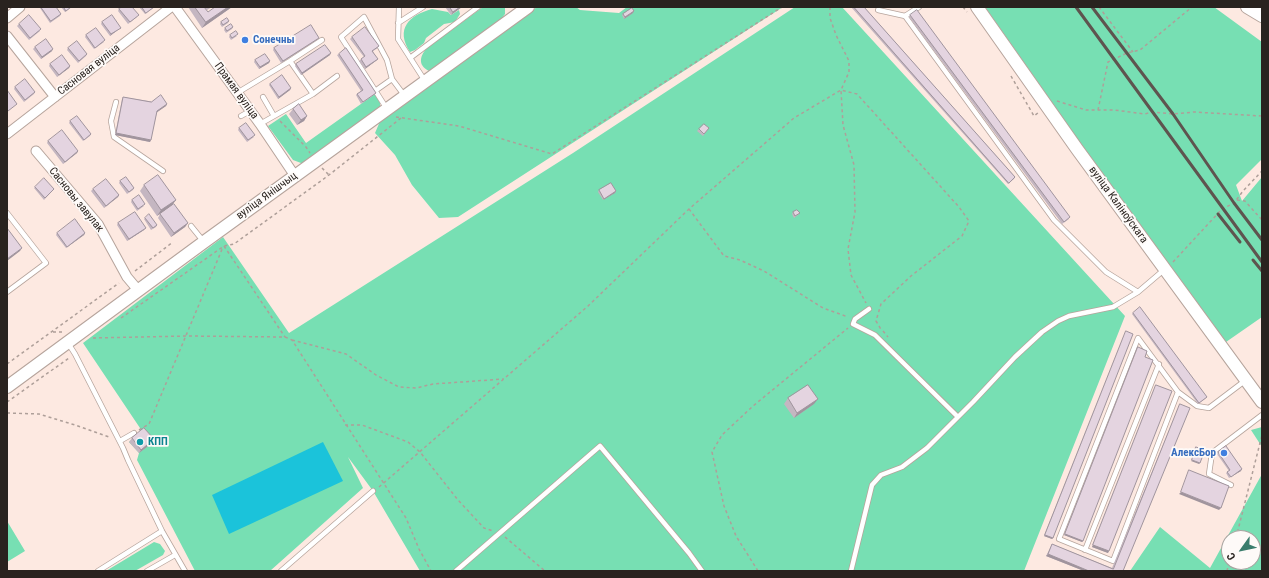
<!DOCTYPE html>
<meta charset="utf-8">
<style>
body{margin:0}
#map{position:relative;width:1269px;height:578px;overflow:hidden;background:#fde9e1;font-family:"Roboto Condensed",sans-serif}
canvas{display:block}
.frame{position:absolute;inset:0;border:8px solid #29231f;pointer-events:none}
.north{position:absolute;left:1221px;top:530px;width:40px;height:40px;box-sizing:border-box;background:#fefaf8;border:1px solid #a9a4a1;border-radius:50%;rotate:237deg;font-size:11px;font-weight:700;line-height:16px;text-align:center;color:#29231f}
.north::after{content:'';display:block;margin:auto;width:14px;height:18px;background:#3b7d6d;clip-path:polygon(50% 0,100% 100%,50% 72%,0 100%)}
</style>
<div id="map">
<canvas width="1269" height="578"></canvas>
<div class="frame"></div>
<div class="north">С</div>
</div>
<script>
const c = document.querySelector('canvas').getContext('2d');
c.lineJoin = 'round';
function fill(path, color) {
  c.fillStyle = color;
  c.fill(path, 'evenodd');
}
function stroke(path, color, width, dash) {
  c.strokeStyle = color;
  c.lineWidth = width;
  c.lineCap = dash ? 'butt' : 'round';
  c.setLineDash(dash || []);
  c.stroke(path);
}
function write(font, color, halo, rows, align = 'center') {
  c.font = font + ' "Roboto Condensed",sans-serif';
  c.lineWidth = 3.5;
  c.setLineDash([]);
  c.textBaseline = 'middle';
  c.strokeStyle = halo;
  c.fillStyle = color;
  for (const [text, x, y, turn = 0] of rows) {
    c.save();
    c.translate(x, y);
    c.rotate((+turn || 0) * Math.PI / 180);
    c.textAlign = isNaN(turn) ? turn : align;
    if (halo) c.strokeText(text, 0, 0);
    c.fillText(text, 0, 0);
    c.restore();
  }
}
fill(new Path2D(`
 M483,7H505V14L501,19L433,70L429,71C417,65 420,55 428,47Z
 M537,7H576L580,10L619,13L627,7H783L458,217L439,218L412,185L395,155L375,133L381,119Z
 M795,7H842L1125,316L1024,571H420L373,491L348,457L363,488L270,571H195L137,460L139,453L129,442L142,431L83,343L223,237L289,333L573,153Z
 M985,7H1214L1262,42V159L1236,185L1242,201L1262,177V317L1226,342L1079,141Z
 M432,9L448,12L451,15L459,10L460,14L455,22L444,24L426,38L424,43L415,50L410,52C395,29 409,15 432,9Z
 M375,94L380,103V107L306,164L301,163L293,160L268,126L286,114L306,143Z
 M1262,427V447L1251,430Z
 M1262,474V571H1130L1160,527L1210,568ZM1229,538H1253V562H1229Z
 M7,521L25,551L7,562Z
 M154,542L160,544L165,551L163,555L135,571H106Z`), '#77dfb3');
fill(new Path2D(`
 M323,442L343,481L229,534L212,495Z`), '#1bc3da');
const lane = new Path2D(`
 M399,7L398,39L425,81
 M878,10L905,16L1054,220L1106,272L1138,292
 M905,16L919,7
 M398,23L423,7
 M410,58L478,7
 M290,61L313,94
 M375,91L392,79
 M237,93L290,61L322,40
 M263,97L274,116
 M116,102L111,121L114,137L163,171
 M387,109L341,37L364,17L387,60L392,79L404,95
 M241,116L250,111
 M260,124L313,94L337,76
 M7,213L46,263L7,292
 M191,226L204,242
 M869,309L855,319L853,324L875,335L958,417
 M68,343L75,354L123,448L128,460L162,531L185,571
 M1178,392L1113,561L1059,539L1138,338L1178,392L1197,406L1209,408L1246,380
 M120,441L134,433
 M1231,485L1209,474L1212,453L1262,415
 M1085,550L1159,364
 M98,571L162,531
 M147,571L175,555
 M281,571L373,491
 M456,571L600,446L689,553L702,571
 M851,571L872,485L881,475L902,467L927,448L973,402L1015,357L1042,332L1058,321L1069,316L1113,307L1138,292L1165,269`);
const street = new Path2D(`
 M175,7L260,124L295,176
 M7,18L20,7
 M7,36L55,97
 M7,134L171,7
 M36,151L98,224L127,277L138,290`);
const secondary = new Path2D(`
 M977,7L1077,149L1262,402
 M1247,7L1262,16
 M7,387L204,242L528,7`);
stroke(lane, '#b6a49c', 6);
stroke(street, '#b6a49c', 11);
stroke(secondary, '#b6a49c', 14);
stroke(new Path2D(`
 M830,7V18L836,35L849,61V72L841,90L843,125L854,165L855,212L848,249L851,275L866,303
 M963,7L967,12
 M1099,7L1133,52
 M1011,76L1034,116L1039,112
 M1057,101L1086,110H1114L1145,114L1152,112L1173,114L1194,112L1262,116
 M1098,110L1108,62L1127,53L1140,50L1192,7
 M396,117L459,126L552,154L782,7
 M280,121L306,147L310,153
 M322,168L329,175
 M1237,200L1245,201L1262,220
 M689,209L724,256L740,260L764,271L823,308L848,317
 M224,246L285,337
 M1173,262L1222,209L1234,203L1243,191L1262,171
 M135,271L173,242
 M121,318L224,246L234,244L329,175L401,118
 M883,331L888,337
 M53,332H63
 M93,338L186,336L285,337L292,340L406,518L419,549L431,571
 M292,340L346,354L376,375L399,387L416,388L433,384L504,379
 M7,364L119,283
 M7,402L69,358
 M7,413L39,414L75,425L109,437
 M345,425H362L408,442L420,452L458,500L484,528L493,531
 M139,430L149,424L223,247
 M379,487L588,306L689,209L794,118L841,90L857,94L959,207L969,221L962,236L911,276L881,304L876,321L882,331
 M505,537L545,571
 M1236,538L1262,435
 M758,571L736,536L724,506L712,452L722,435L753,406L848,328
 M1227,571L1229,562`), '#ae9f99', 1.5, [3, 3]);
stroke(lane, '#fff', 4.5);
stroke(street, '#fff', 9);
stroke(secondary, '#fff', 12);
stroke(new Path2D(`
 M1076,7L1262,262
 M1092,7L1173,114L1234,203L1262,240
 M1218,214L1240,242
 M1253,260L1262,271`), '#5e544f', 3);
fill(new Path2D(`
 M41,7H56L61,14L60,16L50,23L40,8Z
 M61,7H72L65,12Z
 M139,7H155L145,14Z
 M188,7H204L208,12L232,7L202,28Z
 M204,7H212L207,10Z
 M445,7H462L451,15Z
 M851,7H864L1015,177L1014,179L1008,184Z
 M119,9L137,17L128,24L118,11Z
 M633,13L624,19L622,15L623,14Z
 M910,15L1069,219L1062,224L909,17Z
 M229,21L228,23L222,27L220,24L221,22Z
 M102,22L121,28L119,29L110,36L101,24Z
 M19,24L40,31L29,40L17,26Z
 M233,27L232,29L226,33L224,30L225,28Z
 M86,35L104,42L94,49L85,37Z
 M230,35L237,36L231,40L229,37Z
 M352,37L378,48L373,51L377,60L365,69L359,61L364,57L350,39Z
 M318,39L281,63L273,50L274,48Z
 M35,47L52,51L41,59L33,49Z
 M68,48L87,54L86,56L78,63L67,50Z
 M339,54L375,94L361,104L356,95L357,94L361,91L337,55Z
 M330,55L301,75L295,66L296,64Z
 M255,60L270,61L269,63L259,69L254,62Z
 M50,64L70,66L69,68L57,77L49,66Z
 M270,84L291,88L290,90L278,99L269,85Z
 M15,87L35,92L34,94L24,102L14,89Z
 M123,97L167,104L166,106L157,112L150,142L115,135L122,99Z
 M293,109L307,116L304,121L297,125L289,114Z
 M70,121L91,134L90,136L83,141L69,123Z
 M239,128L254,137L247,142L238,130Z
 M709,128L703,136L697,131L699,129Z
 M48,141L78,151L77,153L63,164L47,143Z
 M120,181L134,188L133,190L127,194L119,183Z
 M144,185L176,200L172,205L157,216L140,191Z
 M35,187L54,189L44,200L34,188Z
 M93,189L119,195L118,197L104,208L91,191Z
 M599,190L616,191L615,193L603,200L598,192Z
 M132,200L144,206L137,211L131,202Z
 M793,212L800,213L798,215L794,218L792,214Z
 M160,214L188,223L185,227L171,237L158,218Z
 M145,218L157,225L156,227L151,230L144,219Z
 M118,223L144,230L127,241L117,225Z
 M57,233H85L84,235L66,248L56,235Z
 M1133,313L1207,397L1205,399L1198,404L1132,314Z
 M1126,331L1053,538L1052,539L1044,536Z
 M1138,347L1145,357L1083,541L1082,542L1064,535Z
 M1156,385L1108,553L1092,547Z
 M788,398L814,404L794,418L784,404Z
 M1180,404L1123,571H1084L1046,556L1052,544L1112,568Z
 M132,438L152,443L139,453L129,442Z
 M1218,452L1241,471L1229,478L1226,473L1229,471L1217,454Z`), '#c4b6c1');
fill(new Path2D(`
 M228,7H232L202,28L206,22Z
 M460,7H462L451,15L453,12Z
 M634,11L633,13L624,19L625,17Z
 M121,28L119,29L110,36L111,34Z
 M319,38L318,39L281,63L283,61Z
 M53,49L52,51L41,59L42,57Z
 M331,53L330,55L301,75L302,73Z
 M378,59L377,60L365,69L366,67Z
 M270,61L269,63L259,69L260,67Z
 M70,66L69,68L57,77L59,75Z
 M291,88L290,90L278,99L279,97Z
 M167,104L166,106L156,113L157,111Z
 M307,116L304,121L297,125L301,120Z
 M116,133L151,140L150,142L115,135Z
 M78,151L77,153L63,164L65,162Z
 M616,191L615,193L603,200L604,199Z
 M119,195L118,197L104,208L106,206Z
 M176,200L172,205L157,216L161,210Z
 M188,223L185,227L171,237L174,233Z
 M146,228L144,230L127,241L129,239Z
 M85,233L84,235L66,248L67,247Z
 M22,248L20,251L7,261V259Z
 M818,399L814,404L794,418L797,413Z
 M154,439L152,443L139,453L141,450Z
 M1192,460L1200,463L1199,464L1191,461Z
 M1242,469L1241,471L1229,478L1231,477Z
 M1181,492L1221,508L1219,510L1179,494Z
 M1065,534L1083,541L1082,542L1064,535Z
 M1045,535L1053,538L1052,539L1044,536Z
 M1093,545L1109,551L1108,553L1092,547Z
 M1048,554L1089,571H1084L1046,556Z`), '#a0949d');
const building = new Path2D(`
 M41,7H56L61,14L51,21Z
 M64,7H71L66,11Z
 M122,7H132L139,15L130,22L119,9Z
 M142,7H154L146,13Z
 M195,7H204L208,12L215,7H228L206,22Z
 M450,7H460L453,12Z
 M854,7H864L1015,177L1009,183Z
 M632,8L634,11L625,17L623,14Z
 M917,10L1070,217L1064,222L910,15Z
 M29,15L41,29L30,38L19,24Z
 M112,15L121,28L111,34L102,22Z
 M227,18L229,21L223,25L221,22Z
 M231,24L233,27L227,31L225,28Z
 M311,25L319,38L283,61L274,48Z
 M365,27L379,46L372,51L378,59L366,67L361,59L365,56L352,37Z
 M96,28L105,40L95,48L86,35Z
 M236,31L238,34L232,38L230,35Z
 M46,39L53,49L42,57L35,47Z
 M77,41L87,54L79,61L68,48Z
 M325,45L331,53L302,73L296,64Z
 M346,48L376,93L363,102L357,94L363,90L339,54Z
 M265,54L270,61L260,67L255,60Z
 M62,55L70,66L59,75L50,64Z
 M282,75L291,88L279,97L270,84Z
 M25,79L35,92L25,100L15,87Z
 M7,90L17,104L8,111L7,110Z
 M161,95L167,104L157,111L151,140L116,133L123,97L151,102Z
 M299,104L307,116L301,120L293,109Z
 M77,116L91,134L84,140L70,121Z
 M246,123L255,135L248,140L239,128Z
 M704,124L709,128L704,134L699,129Z
 M62,130L78,151L65,162L48,141Z
 M158,175L176,200L161,210L144,185Z
 M126,177L134,188L129,192L120,181Z
 M44,178L54,189L45,198L35,187Z
 M106,179L119,195L106,206L93,189Z
 M611,183L616,191L604,199L599,190Z
 M139,195L145,204L138,209L132,200Z
 M174,204L188,223L174,233L160,214Z
 M797,210L800,213L795,216L793,212Z
 M135,212L146,228L129,239L118,223Z
 M149,214L157,225L153,228L145,218Z
 M75,219L85,233L67,247L57,233Z
 M7,228L22,248L7,259Z
 M1140,307L1207,397L1199,403L1133,313Z
 M1126,331L1133,334L1053,538L1045,535Z
 M1138,347L1147,351L1145,357L1153,360L1083,541L1065,534Z
 M808,385L818,399L797,413L788,398Z
 M1156,385L1172,391L1109,551L1093,545Z
 M1180,404L1190,408L1123,571H1089L1048,554L1052,544L1113,569Z
 M144,428L154,439L141,450L132,438Z
 M1226,446L1242,469L1231,477L1227,472L1230,470L1218,452Z
 M1196,447L1205,450L1200,463L1192,460Z
 M1189,470L1229,486L1221,508L1181,492Z`);
fill(building, '#e4d4e0');
stroke(building, '#a0949d', 1);
for (const [x, y, r, color] of [
 [245,40,4,"#3f7fe0"],
 [140,442,4,"#0f9aa8"],
 [1224,453,4,"#3f7fe0"]
]) {
  const dot = new Path2D();
  dot.arc(x, y, r, 0, 2 * Math.PI);
  c.fillStyle = color;
  c.fill(dot);
  stroke(dot, '#fefaf8', 1.5);
}
write('bold 11px', '#366cbe', '#fefaf8', [
 ["Сонечны",253,40],
 ["АлексБор",1216,453,"right"]
], 'left');
write('11px', '#29231f', '#fefaf8', [
 ["Сасновая вуліца",89,70,-38],
 ["Прамая вуліца",236,91,54],
 ["вуліца Янішчыц",267,196,-36],
 ["Сасновы завулак",76,200,51],
 ["вуліца Каліноўскага",1118,205,54]
]);
write('bold 11px', '#0d838f', '#fefaf8', [
 ["КПП",148,442]
], 'left');
</script>
